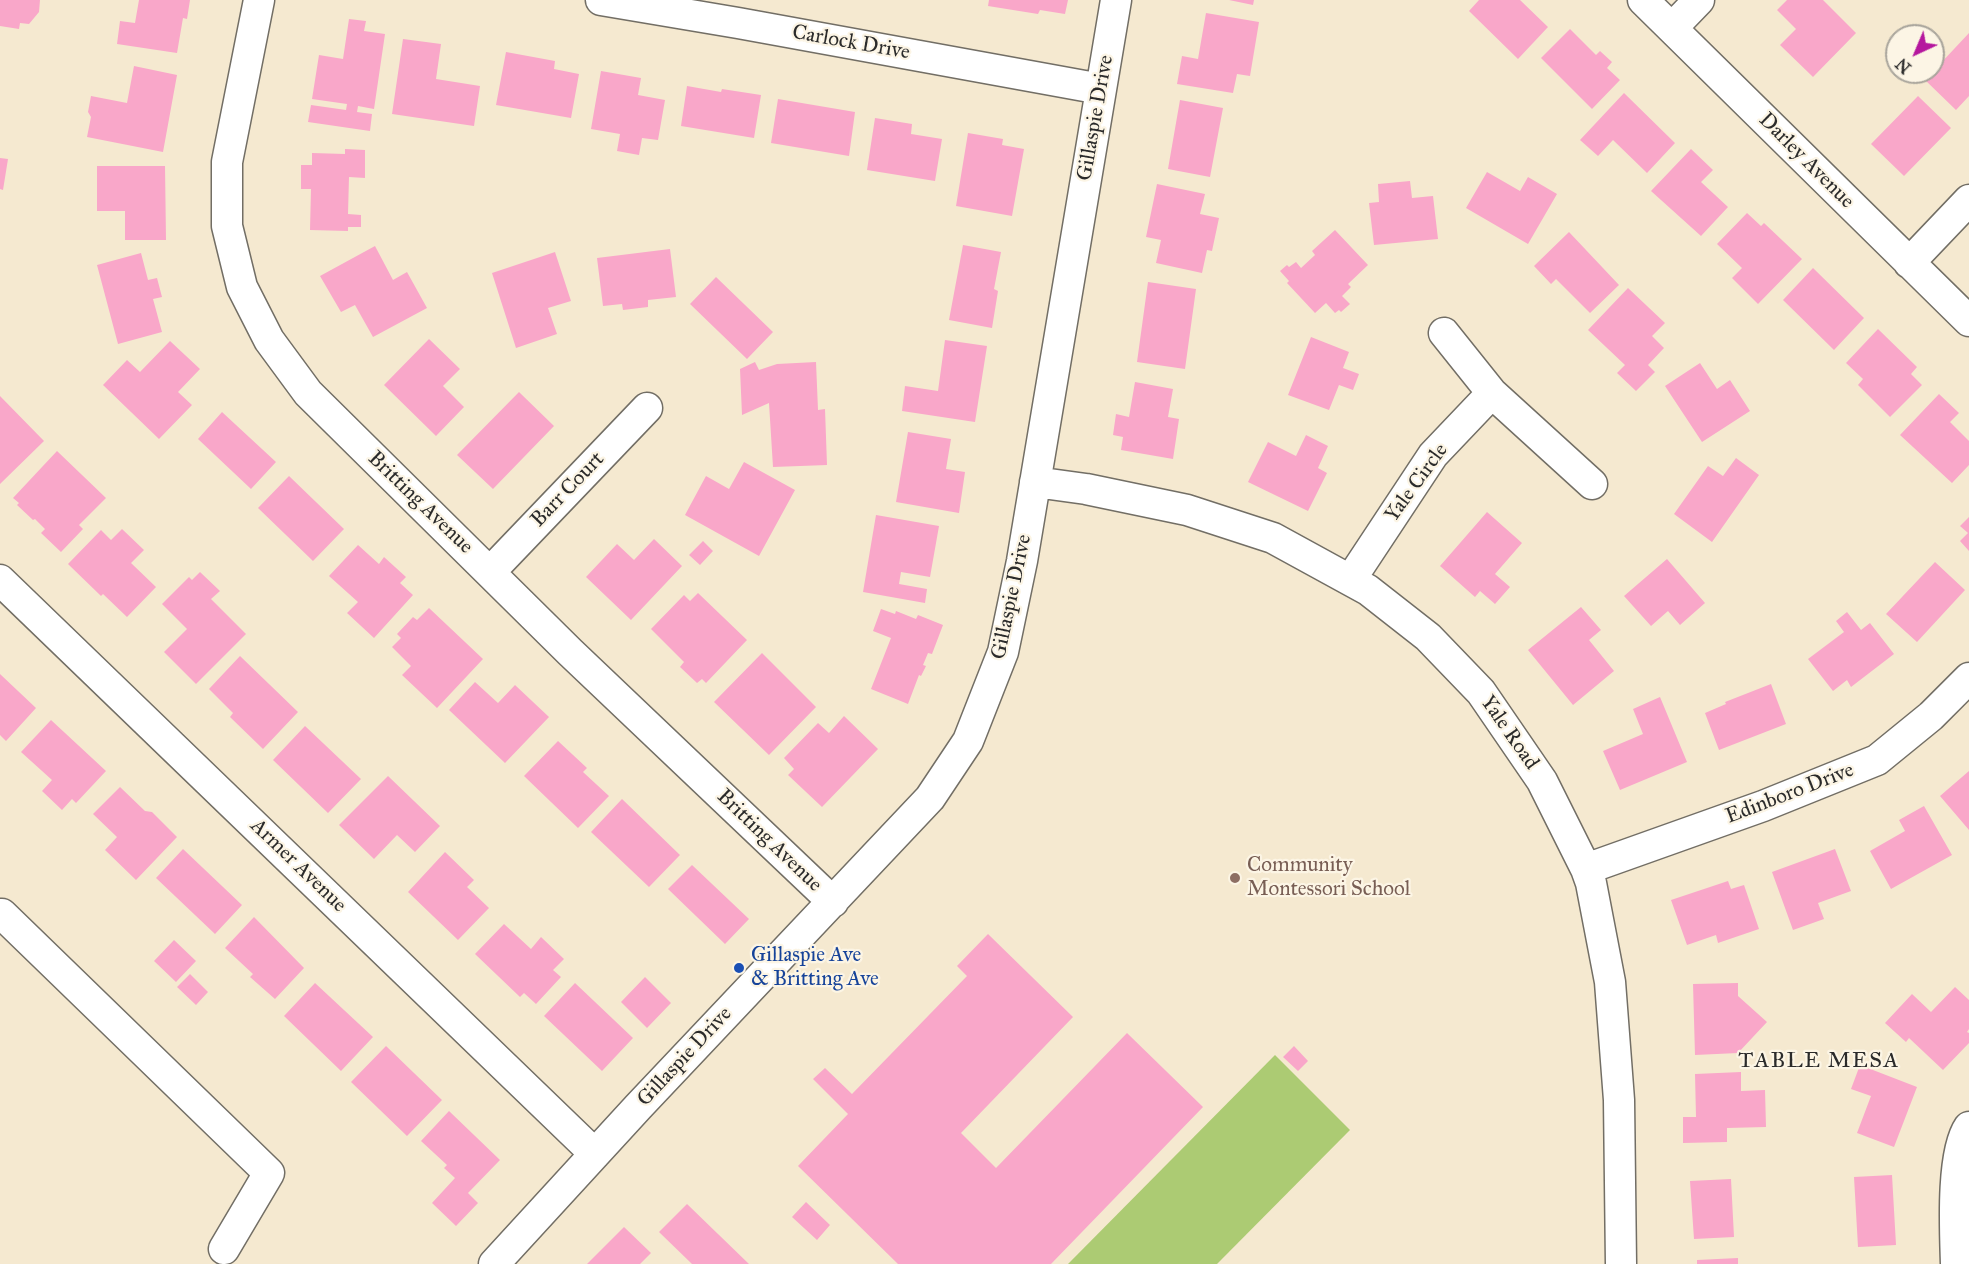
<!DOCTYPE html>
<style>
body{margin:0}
#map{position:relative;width:1969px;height:1264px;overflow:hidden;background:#f5e9d0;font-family:"IM FELL Great Primer",serif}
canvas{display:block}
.north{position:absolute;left:1885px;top:24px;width:60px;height:60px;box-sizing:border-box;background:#fcf5e5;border:2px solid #a8a49b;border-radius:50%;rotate:224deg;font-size:16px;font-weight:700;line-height:24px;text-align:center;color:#2b2b2b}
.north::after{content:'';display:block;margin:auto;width:21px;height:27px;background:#b5179e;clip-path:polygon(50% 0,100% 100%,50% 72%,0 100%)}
</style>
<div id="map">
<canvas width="1969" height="1264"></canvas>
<div class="north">N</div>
</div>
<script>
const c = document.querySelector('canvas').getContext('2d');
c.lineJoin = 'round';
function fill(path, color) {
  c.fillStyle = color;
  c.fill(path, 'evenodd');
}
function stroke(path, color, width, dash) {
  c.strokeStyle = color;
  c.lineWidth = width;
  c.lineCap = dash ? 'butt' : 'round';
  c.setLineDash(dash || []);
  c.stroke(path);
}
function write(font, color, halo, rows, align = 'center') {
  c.font = font + ' "IM FELL Great Primer",serif';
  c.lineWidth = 4.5;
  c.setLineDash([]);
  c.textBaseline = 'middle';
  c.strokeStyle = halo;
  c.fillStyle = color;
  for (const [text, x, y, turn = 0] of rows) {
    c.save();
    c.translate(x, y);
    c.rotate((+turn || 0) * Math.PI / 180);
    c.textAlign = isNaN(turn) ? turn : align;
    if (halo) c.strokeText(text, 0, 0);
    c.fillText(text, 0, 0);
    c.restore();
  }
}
fill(new Path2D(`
 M1275,1055L1350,1130L1217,1264H1068Z`), '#accb73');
fill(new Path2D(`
 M0,0H40L39,12L29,24L20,23L19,29L0,26Z
 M139,0H190L187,19L183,18L177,53L117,44L120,21L135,23Z
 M989,0H1068L1065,14L1040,10L1038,14L988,6Z
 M1229,0H1254L1253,5Z
 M1479,0H1520L1548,27L1518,59L1469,11Z
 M1787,0H1823L1856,33L1813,77L1780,45L1796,29L1777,10Z
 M1206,13L1259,22L1250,76L1237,74L1233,93L1177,84L1182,56L1198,59Z
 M349,19L366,21L364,31L385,34L374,109L358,106L357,112L372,114L370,131L308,122L311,105L346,110L347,104L312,99L319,55L343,59Z
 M1570,29L1596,55L1600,51L1612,62L1607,68L1620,80L1592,109L1541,58Z
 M1969,33V96L1956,110L1925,80Z
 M403,39L441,44L436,79L480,86L474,126L392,114Z
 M506,52L555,61L554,69L579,74L571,118L496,105Z
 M134,66L177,75L163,152L87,137L91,117L88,112L91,96L127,103Z
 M601,71L641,78L638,95L665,100L658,140L642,138L639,155L617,151L620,134L591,129Z
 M687,86L721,92L722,89L761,95L754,138L681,126Z
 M1624,93L1675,143L1647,173L1613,140L1598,156L1580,140Z
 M1918,96L1951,128L1904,176L1871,144Z
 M778,99L855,112L849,156L771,143Z
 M1180,100L1223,108L1210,177L1168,169Z
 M875,118L912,124L911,134L942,139L935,181L867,170Z
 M968,133L1003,139L1002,145L1024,149L1012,216L956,206Z
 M345,149L365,150V178L349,177L348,214L361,215V227H348V231L310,230L311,189H301V165H312V153L345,154Z
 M1691,149L1713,170L1701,182L1728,207L1701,236L1651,191Z
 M0,158L8,159L3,190L0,189Z
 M97,166H165L166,240H125V211H97Z
 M1487,172L1520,191L1528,177L1557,194L1528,244L1466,208Z
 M1410,181L1412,198L1433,196L1438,239L1374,245L1369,203L1379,202L1378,184Z
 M1157,184L1205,194L1200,214L1219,218L1212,251L1207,250L1202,273L1156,263L1161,240L1146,237Z
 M1747,213L1761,226L1764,223L1802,259L1758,304L1732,278L1742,268L1717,244Z
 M1335,230L1368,265L1348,284L1351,287L1342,296L1350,304L1341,312L1339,310L1335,313L1326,303L1315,313L1287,283L1289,281L1280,271L1287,265L1289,267L1296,262L1301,268L1315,255L1312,251Z
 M1569,232L1619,285L1590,313L1556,279L1551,284L1534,266Z
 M963,245L1001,252L994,289L998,291L992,328L949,320Z
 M375,246L393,280L407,272L427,308L373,337L355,305L341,312L320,276Z
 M670,249L676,297L648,300V307L623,310L622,304L603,306L597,258Z
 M555,252L571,301L548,308L557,334L516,348L492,273Z
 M141,253L148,280L157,278L162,297L153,299L162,332L118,344L97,265Z
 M1813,268L1864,318L1834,350L1783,300Z
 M716,277L773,332L747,359L690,304Z
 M1148,282L1196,289L1185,369L1137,362Z
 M1628,288L1665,323L1652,336L1664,348L1648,365L1655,372L1636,391L1617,373L1625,365L1588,330Z
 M1878,329L1917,367L1911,374L1922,385L1890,417L1858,385L1863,379L1846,363Z
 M1311,337L1349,352L1343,368L1359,374L1353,390L1339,385L1329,410L1288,395Z
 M429,339L460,369L443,386L464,407L436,436L384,385Z
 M945,340L987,346L975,422L902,411L905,386L938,391Z
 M170,341L200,369L178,392L192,405L159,439L103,385L127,360L140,372Z
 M755,362L759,370L777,364L816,362L818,410L825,409L827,465L773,467L769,403L742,415L740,369Z
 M1700,363L1717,389L1730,380L1750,411L1702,442L1665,386Z
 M1135,382L1173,389L1168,417L1179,419L1173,459L1121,450L1123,437L1113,435L1116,414L1129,417Z
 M519,392L554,426L493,489L457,455Z
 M1939,394L1959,413L1950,422L1969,441V465L1952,483L1900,435Z
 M0,396L44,441L0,484Z
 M222,412L276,462L251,489L198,439Z
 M908,432L951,439L946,469L965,472L959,513L896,502Z
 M1306,435L1328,446L1318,468L1327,473L1308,511L1248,482L1268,442L1296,456Z
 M57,451L106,498L79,525L83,529L61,552L41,533L45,529L35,519L33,520L17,505L19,503L13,498Z
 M1736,458L1759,475L1712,542L1674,514L1708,466L1723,476Z
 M744,462L795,490L759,556L685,515L706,476L729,489Z
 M289,476L344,529L313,561L258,508Z
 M1487,512L1522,543L1495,574L1510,587L1495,604L1480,591L1475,597L1440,566Z
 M876,515L939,526L930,577L901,572L899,584L927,589L925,603L863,592Z
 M1969,517V551L1960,541L1968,533L1960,526Z
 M122,529L144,550L131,563L156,587L127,617L103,594L101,596L68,564L101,530L111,540Z
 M654,539L682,566L631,620L586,577L617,544L634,560Z
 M703,541L713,551L700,565L689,555Z
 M358,545L379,564L384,557L406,577L400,583L413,595L374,638L347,613L358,602L329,576Z
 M1667,559L1705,603L1680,625L1668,611L1651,626L1624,596Z
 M1935,562L1965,590L1917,642L1886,614Z
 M200,572L220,591L211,599L246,634L196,684L164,652L187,629L162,604L189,577L192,580Z
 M698,593L747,640L706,683L702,679L697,683L680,667L684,662L651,629L684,595L690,601Z
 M1581,607L1601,630L1589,640L1614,671L1573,705L1528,650Z
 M429,608L483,659L437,708L402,675L411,666L392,647L401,638L397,634L413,617L417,620Z
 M881,609L895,614L896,611L916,619L918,615L943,625L932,654L928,653L923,665L926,666L921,676L919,675L908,704L871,689L891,638L873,631Z
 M1847,612L1861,630L1870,623L1894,654L1851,687L1847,680L1833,691L1808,659L1844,632L1836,621Z
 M762,653L816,707L769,755L714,702Z
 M240,656L298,712L263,749L230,717L233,713L209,689Z
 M0,674L36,708L6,741L0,735Z
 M475,682L498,703L515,685L549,717L505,763L449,710Z
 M1771,684L1786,724L1719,750L1705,713L1726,704L1725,702Z
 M1660,697L1687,762L1620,790L1603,751L1643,734L1633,709Z
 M844,716L878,749L822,807L788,775L794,769L784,758L818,723L829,733Z
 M51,720L106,771L76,803L72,799L62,810L42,791L52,780L21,752Z
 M305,726L361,779L328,813L273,760Z
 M558,741L587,768L583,772L609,796L578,828L524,776Z
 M1969,771V830L1940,796Z
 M388,776L440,826L415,852L397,835L374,859L339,825Z
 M120,787L145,811L152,812L177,837L136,880L105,850L117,837L93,814Z
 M622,799L680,855L649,887L591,832Z
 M1924,806L1952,855L1891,889L1870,851L1905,831L1899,820Z
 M183,849L242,905L215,934L156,878Z
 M1835,849L1851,891L1818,903L1824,919L1793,930L1772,872Z
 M445,852L474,880L467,887L489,908L458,940L408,892Z
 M692,865L749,919L725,944L668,889Z
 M1728,881L1731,889L1744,885L1759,929L1718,943L1716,935L1687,945L1671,900Z
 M254,917L304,968L275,999L250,977L253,974L225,948Z
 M504,924L531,949L541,937L564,959L553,970L561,977L536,1004L524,993L520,997L475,954Z
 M988,934L1073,1017L961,1133L996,1168L1127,1033L1203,1107L1051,1264H898L798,1166L848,1114L813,1079L825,1068L852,1094L967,976L957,966Z
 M174,940L196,961L176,982L154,961Z
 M190,974L208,992L196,1005L177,987Z
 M645,977L671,1003L647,1028L621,1002Z
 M315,983L373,1037L341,1071L284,1016Z
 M575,983L633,1038L602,1071L544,1016Z
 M1738,983V996L1767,1022L1738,1053L1695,1055L1693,984Z
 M1955,987L1969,1000V1029L1967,1032L1969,1033V1043L1943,1070L1909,1038L1906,1042L1885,1023L1912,994L1931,1012Z
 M386,1046L442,1100L407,1136L351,1082Z
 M1294,1046L1308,1061L1298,1071L1283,1057Z
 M1860,1065L1917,1087L1894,1147L1857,1133L1871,1096L1851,1089Z
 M1741,1072V1091L1765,1090L1766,1127L1727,1128V1142L1683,1143V1117H1696L1695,1074Z
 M449,1111L500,1160L468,1193L478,1203L456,1226L432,1203L455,1178L444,1168L447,1165L421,1141Z
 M1892,1175L1896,1245L1858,1247L1854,1177Z
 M1731,1179L1734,1237L1694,1239L1690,1181Z
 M806,1202L830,1225L817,1240L792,1217Z
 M687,1204L749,1264H692L659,1232Z
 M624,1227L651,1253L640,1264H587Z
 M1738,1258V1264H1697V1260Z`), '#f9a7c9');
const minor = new Path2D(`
 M259,0L227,162V226L242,287L269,340L308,393L570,652L833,902
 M601,0L738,23L1101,89
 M1643,0L1969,321
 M1672,28L1699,0
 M1909,263L1969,200
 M1444,333L1492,393L1592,484
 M1035,482L1086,489L1187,510L1273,538L1368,590L1428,637L1481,692L1542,781L1586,869L1591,883L1610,982L1619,1100L1621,1264
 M490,572L647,408
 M1351,579L1433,455L1492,393
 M0,580L595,1154
 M1586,869L1763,806L1877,760L1931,716L1969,678
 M2,914L269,1173L224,1249
 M494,1264L638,1107L930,798L968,741L1003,652L1022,561L1116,0
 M1956,1264C1955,1231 1951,1153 1969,1127`);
stroke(minor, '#726e65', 33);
stroke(minor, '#fff', 30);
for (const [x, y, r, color] of [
 [1235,878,6,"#8d6e63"],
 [739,968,6,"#1a4fb4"]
]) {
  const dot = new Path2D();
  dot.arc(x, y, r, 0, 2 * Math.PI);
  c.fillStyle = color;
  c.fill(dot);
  stroke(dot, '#fcf5e5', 2);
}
write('21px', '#2b2b2b', '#fcf5e5', [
 ["Carlock Drive",851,43,10],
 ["Gillaspie Drive",1096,118,-80],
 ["Darley Avenue",1806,161,45],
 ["Yale Circle",1417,483,-54],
 ["Barr Court",568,490,-46],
 ["Britting Avenue",420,503,44],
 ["Gillaspie Drive",1012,597,-78],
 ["Yale Road",1509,733,55],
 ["Edinboro Drive",1790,794,-21],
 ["Britting Avenue",769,841,44],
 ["Armer Avenue",298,866,44],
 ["Gillaspie Drive",685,1057,-47]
]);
write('21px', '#785e54', '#fcf5e5', [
 ["Community",1247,866],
 ["Montessori School",1247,890]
], 'left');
write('21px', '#164399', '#fcf5e5', [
 ["Gillaspie Ave",751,956],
 ["& Britting Ave",751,980]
], 'left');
c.letterSpacing = '1.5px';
write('22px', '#2b2b2b', '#fcf5e5', [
 ["TABLE MESA",1819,1062]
]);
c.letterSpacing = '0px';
</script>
